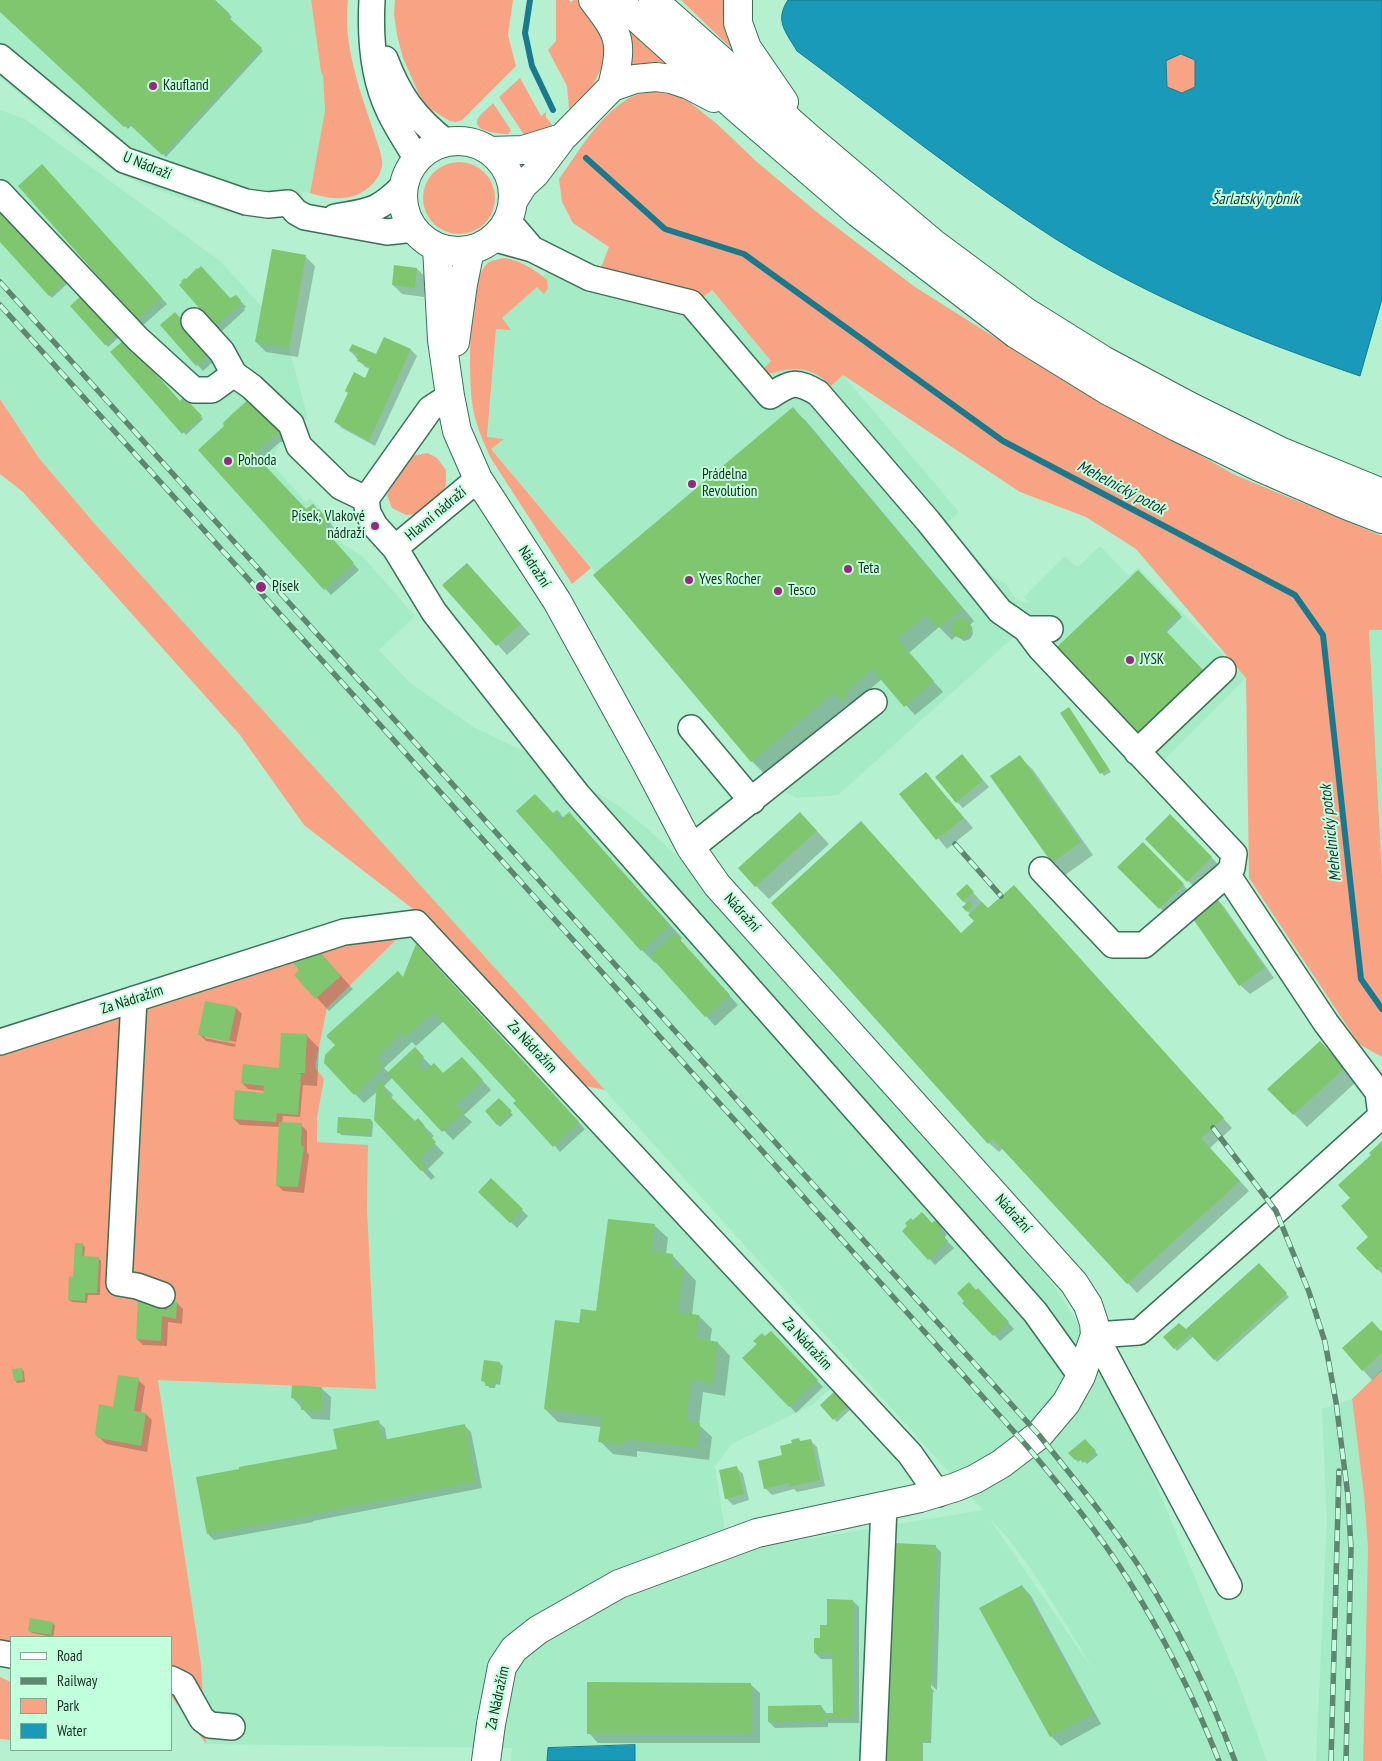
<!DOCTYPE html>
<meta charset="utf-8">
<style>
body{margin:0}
#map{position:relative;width:1382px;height:1761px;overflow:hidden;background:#b5f1d0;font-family:"PT Sans Narrow",sans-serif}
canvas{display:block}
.legend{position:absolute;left:10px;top:1636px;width:162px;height:115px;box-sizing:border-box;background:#c2ffdd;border:1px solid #7dab92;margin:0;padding:6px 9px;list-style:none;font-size:15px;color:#162e22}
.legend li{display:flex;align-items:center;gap:10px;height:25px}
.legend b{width:25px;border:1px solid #7dab92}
</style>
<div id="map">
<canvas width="1382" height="1761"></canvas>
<ul class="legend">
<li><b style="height:6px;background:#fff"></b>Road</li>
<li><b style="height:6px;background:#5e8671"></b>Railway</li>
<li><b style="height:14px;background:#f9a385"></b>Park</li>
<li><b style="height:14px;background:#199ab9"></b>Water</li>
</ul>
</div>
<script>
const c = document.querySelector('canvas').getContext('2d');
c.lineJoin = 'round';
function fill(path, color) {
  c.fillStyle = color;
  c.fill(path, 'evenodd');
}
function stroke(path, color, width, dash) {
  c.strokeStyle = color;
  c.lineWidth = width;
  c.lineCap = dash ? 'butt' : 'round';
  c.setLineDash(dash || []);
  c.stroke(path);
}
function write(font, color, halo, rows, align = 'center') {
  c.font = font + ' "PT Sans Narrow",sans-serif';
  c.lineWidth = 4;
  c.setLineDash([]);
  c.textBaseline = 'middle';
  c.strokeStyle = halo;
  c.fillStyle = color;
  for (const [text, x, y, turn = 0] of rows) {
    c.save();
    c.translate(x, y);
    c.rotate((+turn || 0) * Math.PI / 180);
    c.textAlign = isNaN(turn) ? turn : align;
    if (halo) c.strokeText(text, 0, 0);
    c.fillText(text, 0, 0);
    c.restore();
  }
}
fill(new Path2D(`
 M0,0H311L321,72L323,76L325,111L310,193L303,192L302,201L250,187L241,216L175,196L138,183L104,164L73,140L0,77Z
 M0,110L25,119L220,261L285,332L308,419L287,432L270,462L306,502L310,498L332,522L328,529L343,544L362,556L415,616L379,650L410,683L475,728L536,757L619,806L648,829L682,861L732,915L1034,1255L1095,1350L1122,1404L1148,1465L1237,1679L1267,1761H511L512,1748L206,1744L201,1664L158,1379L376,1389L367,1208L368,1146L316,1142L317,1118L324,1079L315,1067L327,1008L405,931L425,939L836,1384L812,1405L732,1444L715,1466L728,1552L983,1510L94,523L39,458L0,399ZM989,1518L1007,1537L1031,1569L1064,1621L1094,1671Z
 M558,249L588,266L711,290L771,361L760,372L796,368L813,371L831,385L843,375L959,512L947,523L992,576L1006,584L1015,598L1022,602L1030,603L1024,597L1065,556L1075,566H1079L1100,546L1129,576L1138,567L1246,678L1146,778L1014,637L838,795L797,798L774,786L751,762L592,568L487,444L497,322L537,287Z
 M1369,629L1382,630V876Z
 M1352,1399L1364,1495L1368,1549L1363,1761H1316L1327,1521L1322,1409Z`), '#a5ebc5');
fill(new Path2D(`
 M311,0H348C342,53 366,105 381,154C381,158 383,162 382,166C379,184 359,198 342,198C331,199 320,196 310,193L325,111L323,76L321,72Z
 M395,0H513L508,35L516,66L462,120L456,122L450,121L427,107L419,94L403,58L397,35L394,14Z
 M556,0H569L571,2L574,0H580L595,15L603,30L607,57L593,85L569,109L567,86L548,50L556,41Z
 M681,0H725L734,51Z
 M624,25L669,65L625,70Z
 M1181,54L1195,59V87L1182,93L1167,87L1166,60Z
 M520,78L541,116L546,112V117L553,126L525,140L523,133L499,97Z
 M658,91L676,94L689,102L716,123L757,162L818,213L915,287L1015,350L1235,475L1382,536V630H1369L1382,876V1057L1359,1044L1249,878L1246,678L1136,549L1086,517L1020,492L843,375L831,386C816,370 800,366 779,371C772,373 767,375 760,372L771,361L712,290L699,300L600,270L609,247L573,223L562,202L559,179C580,150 599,115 631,97C640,93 649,92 658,91Z
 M493,103L509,127L511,131L508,134C501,134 475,132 477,121C478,115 489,108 493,103Z
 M423 198a36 36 0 1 1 72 0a36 36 0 1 1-72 0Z
 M504,258C519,260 535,269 547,280L548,288L544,294L537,287L502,318L511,330L496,329L487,437L504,439L491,449L591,568L572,584L492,460C484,445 473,418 472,401C469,376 467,277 489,262C493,260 499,259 504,258Z
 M0,399L39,458L94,523L605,1090L580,1085L426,919L304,825L240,735L23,492L0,474Z
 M428,453L437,458L446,470V483L443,493L419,514L406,515L392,508L387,495L392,485L411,456Z
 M405,931L327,1008L315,1067L324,1079L317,1118V1142L368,1145L367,1208L376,1389L158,1380L201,1664L206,1744L171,1696V1637H11V1660L0,1658V1044L291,947Z
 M1382,1370V1761H1363L1368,1549L1364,1495L1352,1399Z
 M0,1677L11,1682V1740L0,1739Z`), '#f9a385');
const water = new Path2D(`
 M788,0H1382V299L1360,376C1255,340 1149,298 1054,238C965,181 882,114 797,51C786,32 774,21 788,0ZM1181,54L1195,60V87L1182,93L1167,87L1166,61Z
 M635,1745V1761H547L548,1748Z`);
fill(water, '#199ab9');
stroke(water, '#187a8c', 1);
fill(new Path2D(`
 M0,0H213L232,17L229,20L263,51L166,157L132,125L128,129L0,11Z
 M0,210L67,284L52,298L0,240Z
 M97,227L167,304L141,327L105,283Z
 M305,256L315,266L298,357L266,352L256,342Z
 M417,269L427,278L424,297L402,294L393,285Z
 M236,296L246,307L244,309L245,310L222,331L215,325L230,299Z
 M82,297L119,337L108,347L72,306Z
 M162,325L216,359L203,371Z
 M385,338L411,350L417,356L375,446L342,428L336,422L365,380L370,369L365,367L350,351L376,356Z
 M112,353L180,403L184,399L203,419L186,435Z
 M793,409L806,421L974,621L970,625L972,627L973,634L970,639L964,641L956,636L952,640L939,627L910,652H907L943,692L915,715L882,679L853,703L852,709L847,705L765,774L752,761L595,575Z
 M279,426L285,442H280L262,458L263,465L306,511L319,510L325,516L335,529L329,536L359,570L331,595L200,450Z
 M1138,572L1182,617L1166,633L1142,736Z
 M477,574L530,634L507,655L444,585Z
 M1071,711L1111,772L1104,776L1062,713Z
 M1020,757L1033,770L1093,855L1065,875L1052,862Z
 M968,762L989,787L963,808L957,802Z
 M926,773L973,828L947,849L901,794Z
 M518,811L553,814L557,811L564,818L581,826L682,938L680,941L738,1005L715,1026L657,961L655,963L642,950Z
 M800,813L829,844L769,899L756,886Z
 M1170,816L1221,867L1198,891L1147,839Z
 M1143,844L1193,895L1170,918L1119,867Z
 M967,886L989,910L1023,896L1232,1128L1210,1148L1249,1191L1137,1293L1003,1148L999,1152L989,1143L962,934L976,921L964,907L967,905L958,895Z
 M1215,897L1224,907L1274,978L1250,994L1240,985Z
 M421,951L585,1129L560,1152L518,1101L444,1021L416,1046L412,1042L384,1068L389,1073L415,1049L432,1067L444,1074L472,1069L491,1090L464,1115L472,1122L453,1140L393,1077L384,1086L393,1095L391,1098L415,1123L418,1120L434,1136L430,1139L444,1153L428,1169L435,1177L431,1180L375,1120L378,1091L364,1103L355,1094L404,979Z
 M320,953L353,989L329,1011L296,975Z
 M236,1008L242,1014L235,1047L206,1041L200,1035ZM205,1035L236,1042L235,1044L205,1038Z
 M306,1035L319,1048L317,1086L303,1085L300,1117L283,1116L282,1123L301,1125L307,1131V1152L309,1155L304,1193L283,1191L277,1185L280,1127L240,1125L234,1119L265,1094V1091L248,1089L242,1083L280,1069Z
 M1333,1055L1356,1082L1307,1127L1269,1089Z
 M499,1100L513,1115L500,1127L486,1111Z
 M371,1120L373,1123L372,1137L341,1135L339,1132Z
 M1382,1143V1274L1358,1248L1370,1237L1351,1198L1373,1155Z
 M491,1180L528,1216L517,1228L480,1192Z
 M936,1222L947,1234L944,1238L954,1248L935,1265L904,1231L932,1224Z
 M655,1226L668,1238L666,1254L672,1255L696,1281L692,1315L699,1316L712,1329L710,1342L718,1343L730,1356L725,1396L703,1392L699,1425L712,1437L709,1460L637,1451V1457L613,1454L600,1441L601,1427L558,1422L545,1409L580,1324L597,1312Z
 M82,1244L85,1247L84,1257L98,1258L101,1261L100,1295H88L87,1303L72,1302L69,1300Z
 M1259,1264L1289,1297L1217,1362L1194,1336L1177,1351L1165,1337L1186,1331Z
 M977,1291L984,1296L1014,1329L1000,1341L964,1303Z
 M139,1299L177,1303L183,1309L182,1324L168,1322L167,1346L143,1345L137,1339Z
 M771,1332L823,1387L796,1413L744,1358Z
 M1382,1332V1371L1372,1380L1363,1370Z
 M500,1363L503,1366L500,1385L496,1384L495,1388H490L483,1381Z
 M22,1369L24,1372L25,1382L17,1383L15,1380Z
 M138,1380L145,1386L141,1413L146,1414L152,1420L147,1452L106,1444L99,1437L114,1408Z
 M321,1388L331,1397L330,1420L312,1419L293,1398Z
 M837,1391L853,1407L837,1422L821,1406Z
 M378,1422L385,1428L387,1441L465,1426L471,1432L482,1488L313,1521V1522L214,1540L208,1534L338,1450Z
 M810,1440L817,1447L825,1486L797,1492L794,1489L772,1495L765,1488L784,1456L801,1442Z
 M1085,1440L1098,1455L1087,1464L1082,1459L1078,1462L1070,1453Z
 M736,1467L743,1474L749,1500L733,1505L726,1498Z
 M935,1546L941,1552L937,1690L927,1681L926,1683L935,1692H933L931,1743H923V1761H888Z
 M1022,1586L1031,1596L1101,1724L1061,1746L1051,1736Z
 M853,1601L859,1607V1723H828V1727L775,1728L769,1722L821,1706L827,1714H834V1659H821L815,1653L828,1627Z
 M53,1623L55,1626L53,1637L32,1633L29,1630Z
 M750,1684L760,1693V1743H598L589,1733Z`), '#0003');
stroke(new Path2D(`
 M530,0L525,33L532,66L553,110
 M586,158L665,229L744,254L1003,441L1295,595L1323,635L1361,979L1382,1009`), '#187a8c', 6);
fill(new Path2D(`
 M0,0H215L230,14L227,16L262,48L162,155L128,123L124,127L0,12Z
 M42,164L162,298L134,322L101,285L104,283L18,186Z
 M0,208L66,281L49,296L0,242Z
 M272,249L306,255L289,348L255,342Z
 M394,265L417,268L415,288L392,285Z
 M201,266L230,298L236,295L241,300L239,303L240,304L215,326L179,285L182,282L181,281L185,278L186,279L197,268L198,269Z
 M82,295L117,334L105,345L70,306Z
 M175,312L211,353L196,366L160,325Z
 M384,337L411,349L369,441L334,422L348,393L345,391L354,372L365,378L370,367L357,361L358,359L356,357L358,354L349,351L352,344L376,354Z
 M125,339L180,401L184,397L202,416L182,434L110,352Z
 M250,398L280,425L279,436H274L257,451V457L306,509L313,504L318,510L319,509L329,522L324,529L354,563L324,590L198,450L224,426L223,423L230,416Z
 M793,407L962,608L938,628L926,615L897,638L934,681L904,707L872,669L845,693L847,696L842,701L834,692L751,762L593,575Z
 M467,563L521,624L496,646L442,585Z
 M1138,570L1180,614L1164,629L1204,671L1138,734L1056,648Z
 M951 628a10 10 0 1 1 20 0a10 10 0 1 1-20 0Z
 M1069,707L1109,769L1100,774L1060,713Z
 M962,754L983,780L956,803L935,777Z
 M1020,755L1081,842L1052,863L990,776Z
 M926,772L964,818L936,840L899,794Z
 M535,794L553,813L557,810L561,814L556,817L559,821L569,812L670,925L641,951L516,811Z
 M800,812L817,831L755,887L738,868Z
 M1170,814L1212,857L1187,882L1145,839Z
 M861,821L961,933L974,921L968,915L982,902L988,908L1014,885L1224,1118L1201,1138L1240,1181L1127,1284L993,1139L988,1144L771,903Z
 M1143,842L1184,884L1159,909L1117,867Z
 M967,884L974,892L963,902L956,894Z
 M1215,896L1265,968L1239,986L1189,913Z
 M969,901L973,906L967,912L962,907Z
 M675,934L730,995L705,1017L650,956Z
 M416,944L579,1122L553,1147L513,1103L516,1101L434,1012L406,1037L402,1033L376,1057L384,1067L354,1095L324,1063L325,1055L335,1045L327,1037V1035L398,971L403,977Z
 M308,949L315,956L320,952L341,976L315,999L294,975L299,970L293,963Z
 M205,1001L236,1007L229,1042L198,1035Z
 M281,1033L307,1034L305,1073H295L301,1074L298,1115L277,1113L276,1122L233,1119L235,1090L263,1093L264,1086L241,1083L243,1064L279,1068Z
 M1320,1041L1345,1068L1293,1115L1267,1089Z
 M415,1047L424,1057L418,1063L425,1071L434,1063L443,1073L462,1057L483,1080L455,1105L464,1112L442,1132L387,1073Z
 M380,1080L385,1085L382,1088L415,1121L418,1118L425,1126L422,1128L436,1142L419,1159L426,1166L421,1171L374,1120L377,1083Z
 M499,1098L512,1111L497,1125L485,1111Z
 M338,1117L371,1119L370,1135L337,1133Z
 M279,1122L302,1123L301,1145L304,1147L298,1187L276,1186Z
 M1382,1141V1266L1377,1270L1356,1248L1368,1237L1341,1206L1350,1198L1338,1185L1371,1155L1369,1153Z
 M491,1178L523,1209L510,1223L478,1192Z
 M922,1212L932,1223L936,1220L942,1227L939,1231L948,1241L928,1260L902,1231L907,1226L905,1223L911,1218L913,1220Z
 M608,1219L655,1224L652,1251L673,1254L671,1266L684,1267L678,1312L699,1315L696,1338L718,1342L713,1384L691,1380L686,1421L700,1423L697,1448L625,1439L624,1445L598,1442L602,1417L544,1409L555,1320L579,1323L581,1309L596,1311Z
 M75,1243H83L82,1256L99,1257L97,1293H85V1301L68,1300L69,1276L73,1277Z
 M1259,1263L1287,1293L1214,1360L1190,1334L1174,1349L1163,1337L1179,1323L1186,1329Z
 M969,1282L976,1290L978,1288L1009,1322L993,1336L962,1303L964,1301L957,1293Z
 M138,1298L163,1299V1310H167V1301L177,1302L176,1319L162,1316L161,1341L136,1339Z
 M1372,1321L1381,1331L1382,1330V1353L1362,1371L1342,1348Z
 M771,1331L818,1380L789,1407L742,1358L757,1344L753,1341L762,1333L765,1336Z
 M484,1360L500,1362L498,1383L493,1382V1386H485L486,1382L481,1381Z
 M22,1368L23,1380L14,1381L12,1369Z
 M118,1375L139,1378L134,1411L146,1413L141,1446L98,1438L95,1434L99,1404L113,1407Z
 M292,1385L322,1387L321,1411L301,1410V1399L291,1398Z
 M837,1389L851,1404L833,1420L820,1405Z
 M379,1420L383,1440L465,1424L476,1482L308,1515V1516L207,1534L196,1477L239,1469V1467L337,1449L333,1429Z
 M799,1438L800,1441L811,1439L820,1480L789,1487V1483L764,1489L758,1461L782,1455L780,1446L792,1443L791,1440Z
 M1085,1439L1096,1451L1083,1463L1078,1457L1075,1460L1068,1453Z
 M737,1466L744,1494L725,1499L719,1470Z
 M894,1543L936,1545L929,1741H921V1761H887Z
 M1022,1585L1093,1714L1050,1737L979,1608Z
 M827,1599L853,1600V1718L823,1717V1721L768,1722V1706L821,1705L822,1713H833L832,1653H814V1638H820V1625H827Z
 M30,1618L53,1622L51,1635L28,1631Z
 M587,1682L751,1683V1734H587Z`), '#7fc66f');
const minor = new Path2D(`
 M372,0C370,37 373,78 389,111C397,128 407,143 417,159
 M0,57L124,160L246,202L268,205L288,203L296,212L305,217L387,232L414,229
 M385,59C399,96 415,118 446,142
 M0,193L138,339L194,390H212L234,374L252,387L291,424L299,446L341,487L366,499
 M335,217C369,211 378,212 403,186
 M507,220L532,249
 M492,238L532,249L590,278L691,303L770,396C792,382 795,380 818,393L928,521L1000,611L1026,629H1050
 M194,321L222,352L234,374
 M450,396L430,409L366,499L368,513L375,526L395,548L434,612L577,794L1035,1312L1081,1376
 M395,548L478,479
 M1026,629L1041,649L1234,854L1232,868L1227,874L1326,1023L1378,1092L1381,1116L1276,1211L1139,1332L1095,1335L1229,1586
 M691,728L752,801
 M1137,752L1223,670
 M691,848L874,702
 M1042,870L1113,945H1144L1227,874
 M134,999L119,1283L137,1286L162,1295
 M0,1042L344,932L416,923L910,1454L938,1494
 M0,1653L11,1655
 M171,1679L183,1685L202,1719L210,1725L232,1727
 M873,1761L884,1506`);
const major = new Path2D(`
 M403 196a55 55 0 1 1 110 0a55 55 0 1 1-110 0Z
 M437,247L442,340L450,396L457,431L478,479L557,601L648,766L691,848L717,885L1074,1283L1088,1305L1094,1323L1095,1335L1081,1376L1066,1403L1039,1435L1001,1464L975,1479L956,1487L920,1498L757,1533L619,1584L538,1630L514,1649L502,1667L491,1724L486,1761
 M455,342L463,284L470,250`);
const highway = new Path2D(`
 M593,0C621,36 623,42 612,87
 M617,0L740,111L858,213L1016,334L1107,390L1177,427L1259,467L1346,505L1382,519
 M653,0L809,138L933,243L1026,312L1103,360L1191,407L1282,452L1382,493
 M738,0V23L747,48L784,102
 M490,151L523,150L562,138
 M513,201L523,185L535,174L562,138L612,87L635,79L656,77L671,79L689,85L714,98`);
stroke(minor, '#387255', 28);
stroke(major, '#387255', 30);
stroke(highway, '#387255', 30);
stroke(minor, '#fff', 25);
stroke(major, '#fff', 28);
stroke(highway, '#fff', 28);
const rail = new Path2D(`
 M0,282L1039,1435C1074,1479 1111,1523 1142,1571C1180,1630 1210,1695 1235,1761
 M0,305L347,688L1026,1445C1062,1488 1099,1533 1129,1581C1165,1638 1194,1698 1219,1761
 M955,844L1001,896
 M1213,1128L1276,1211L1309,1292L1325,1342L1336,1402L1348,1496L1351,1549L1346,1761
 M1331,1761L1339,1471`);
stroke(rail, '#5e8671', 5.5);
stroke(rail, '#c2ffdd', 4, [11]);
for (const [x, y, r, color] of [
 [153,86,5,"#9c257f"],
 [228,461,5,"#9c257f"],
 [692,484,5,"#9c257f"],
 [375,526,5,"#9c257f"],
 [848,569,5,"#9c257f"],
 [689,580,5,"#9c257f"],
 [261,587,6,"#9c257f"],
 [778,591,5,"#9c257f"],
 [1130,660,5,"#9c257f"]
]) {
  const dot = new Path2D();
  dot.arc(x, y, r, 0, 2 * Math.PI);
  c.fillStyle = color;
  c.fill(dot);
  stroke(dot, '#c2ffdd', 2);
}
write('15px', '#162e22', '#c2ffdd', [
 ["Kaufland",163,86],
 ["Pohoda",238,461],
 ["Prádelna",702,475],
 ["Revolution",702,492],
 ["Písek, Vlakové",365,517,"right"],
 ["nádraží",365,534,"right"],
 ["Teta",858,569],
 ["Yves Rocher",699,580],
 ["Písek",272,587],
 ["Tesco",788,591],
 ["JYSK",1140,660]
], 'left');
write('15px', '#162e22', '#c2ffdd', [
 ["U Nádraží",147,166,22],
 ["Hlavní nádraží",436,514,-40],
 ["Nádražní",534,567,57],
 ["Nádražní",742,913,48],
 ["Za Nádražím",132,1000,-18],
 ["Za Nádražím",532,1047,47],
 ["Nádražní",1013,1214,48],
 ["Za Nádražím",807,1344,47],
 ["Za Nádražím",498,1698,-78]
]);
write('italic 16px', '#1b333b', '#c2ffdd', [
 ["Šarlatský rybník",1255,199],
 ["Mehelnický potok",1121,488,28],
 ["Mehelnický potok",1331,833,-96]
]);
</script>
